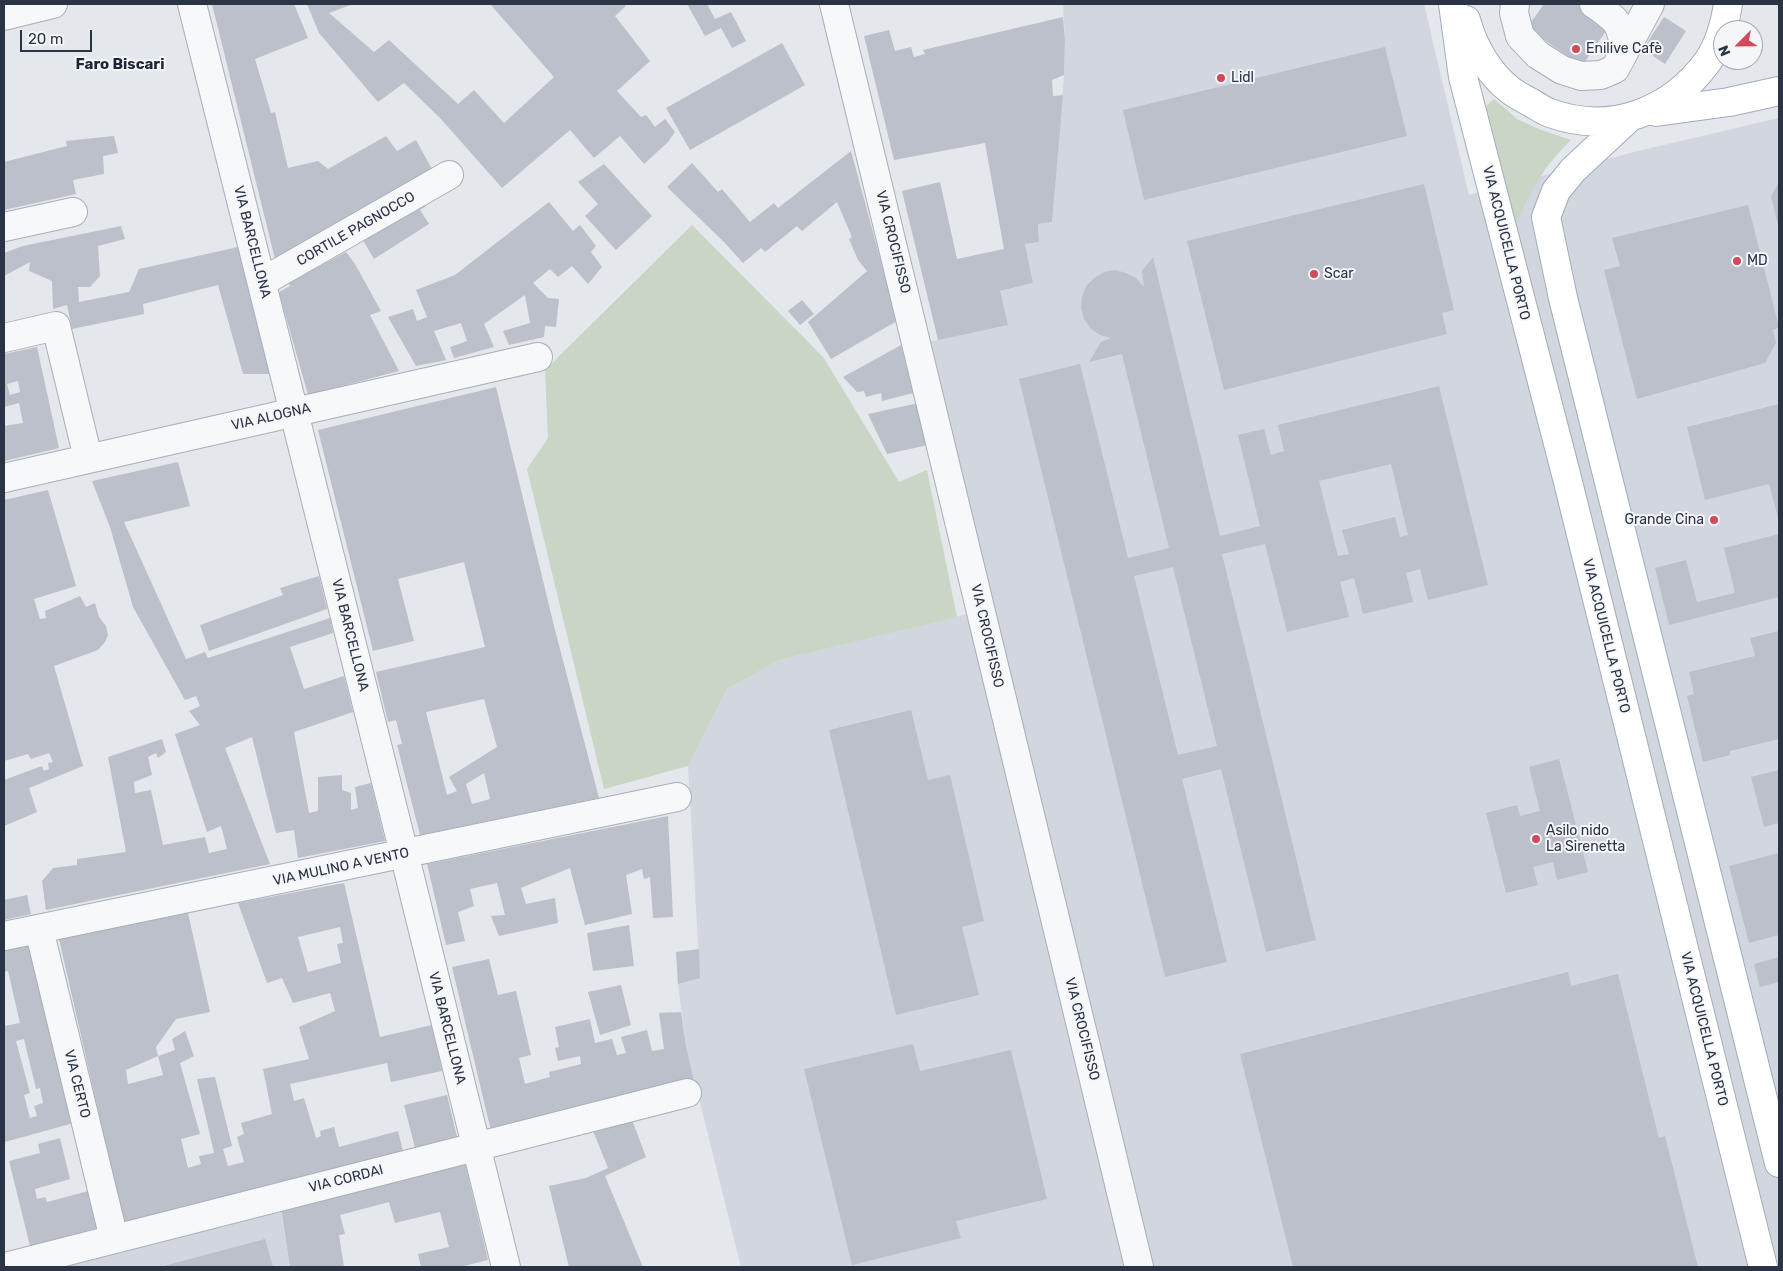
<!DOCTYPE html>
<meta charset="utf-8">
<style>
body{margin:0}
#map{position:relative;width:1783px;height:1271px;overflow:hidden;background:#e4e7ec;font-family:Rubik,sans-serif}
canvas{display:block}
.frame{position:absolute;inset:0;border:5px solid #2b3445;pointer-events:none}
.north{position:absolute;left:1713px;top:20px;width:50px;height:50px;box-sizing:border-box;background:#f4f6f9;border:1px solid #a4a8b1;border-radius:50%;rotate:247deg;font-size:14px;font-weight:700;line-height:20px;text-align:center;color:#2b3445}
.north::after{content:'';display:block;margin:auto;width:18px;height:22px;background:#d1495b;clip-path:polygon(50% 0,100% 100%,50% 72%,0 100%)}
.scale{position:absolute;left:20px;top:30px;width:72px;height:22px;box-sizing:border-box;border:2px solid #2b3445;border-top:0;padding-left:6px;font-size:15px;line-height:18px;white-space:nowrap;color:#2b3445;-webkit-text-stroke:4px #f4f6f9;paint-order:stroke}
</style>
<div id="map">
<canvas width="1783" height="1271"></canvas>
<div class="frame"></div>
<div class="north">N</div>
<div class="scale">20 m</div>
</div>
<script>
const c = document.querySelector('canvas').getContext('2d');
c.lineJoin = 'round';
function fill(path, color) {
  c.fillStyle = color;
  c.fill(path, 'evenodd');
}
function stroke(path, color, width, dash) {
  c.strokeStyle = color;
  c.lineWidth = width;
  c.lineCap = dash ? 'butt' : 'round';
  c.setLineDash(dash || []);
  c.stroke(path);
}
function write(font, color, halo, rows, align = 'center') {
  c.font = font + ' Rubik,sans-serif';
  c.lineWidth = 4;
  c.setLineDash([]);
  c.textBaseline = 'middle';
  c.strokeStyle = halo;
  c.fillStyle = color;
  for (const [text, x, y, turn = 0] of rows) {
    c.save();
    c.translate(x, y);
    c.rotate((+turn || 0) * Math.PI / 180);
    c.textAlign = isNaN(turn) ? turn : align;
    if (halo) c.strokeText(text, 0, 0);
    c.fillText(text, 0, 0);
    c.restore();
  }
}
fill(new Path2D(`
 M1063,4H1424L1469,195L1638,151L1779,118V1267H741L686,1046L678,984L700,977L688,766L727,689L779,660L980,611L918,345L950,337L1000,291L1033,283L1025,244L1039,242L1038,224L1052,222L1064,75L1065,40Z
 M281,1212L290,1267H63Z`), '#d2d6de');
fill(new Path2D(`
 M1494,99L1517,119L1541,130L1571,140C1545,164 1529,193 1516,225L1486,106Z
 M692,225L824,358L899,482L927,470L957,617L779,660L727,689L688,766L604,789L527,469L548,438L545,370Z`), '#c9d6c5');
fill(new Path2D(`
 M212,4H294L308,38L255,59L271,113L275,112L288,168L318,161L328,169L386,136L397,151L416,140L433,171L276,263Z
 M307,4H353L329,13L374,52L389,40L458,104L474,90L504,123L554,77L490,4H623L626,6L615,16L650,61L617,91L641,117L646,115L655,127L665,119L675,132L668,142L644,164L620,136L594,158L570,130L502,188L441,119L404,83L378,102L319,33Z
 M687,4H707L715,19L731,12L746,41L732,48L721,28L705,36Z
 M1544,4H1606L1593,22L1606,31L1582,66L1527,28Z
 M1063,17L1065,40L1064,75L1052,80L1053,96L1063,95L1052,222L1038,224L1039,242L1025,244L1033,283L1000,291L1008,325L938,340L902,191L940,182L957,259L1004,249L985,143L894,160L864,36L889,30L895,51L911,47L914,57L925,54L923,50Z
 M1664,17L1686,31L1665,64L1643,49Z
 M782,43L805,85L690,150L666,108Z
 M1385,47L1407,136L1144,200L1123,110Z
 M114,136L118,153L103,156L104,174L73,180L76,194L4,210V162L67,146L66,141Z
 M851,151L897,321L831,359L808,322L867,271L858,260L849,239L852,237L837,202L802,231L797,226L765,252L761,248L743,263L724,242L667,187L692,163L718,192L722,189L750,222L774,203L778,208Z
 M604,164L652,216L616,250L585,216L598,204L578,182Z
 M1779,182V229L1771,196Z
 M1424,184L1454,310L1442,313L1447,334L1224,390L1187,241Z
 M421,199L426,206L420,210L429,224L374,259L361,237L397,214L400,219L415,210Z
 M549,202L573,231L580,225L596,246L591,252L602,267L588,284L572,266L558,277L550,269L533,283L548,298L559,299L556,327L545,326L544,337L509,345L503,331L530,323L525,295L484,324L494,347L454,358L450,347L467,341L461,323L434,331L446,360L416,366L388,317L413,309L417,321L427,317L416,290L455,275Z
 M1748,205L1779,327L1773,330L1776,343L1765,363L1637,399L1604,270L1620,266L1612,238Z
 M121,226L125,239L98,246L100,276L90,287H78L79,302L129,292L139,269L238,247L270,374H243L218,285L143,304L144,314L72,329L67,305L53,309L52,281L29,271L30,262L4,276V253L23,246Z
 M346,252L355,264L381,311L370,315L399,371L308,395L279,292L290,286L287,281L301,272L303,275Z
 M1153,257L1220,536L1260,526L1238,435L1264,429L1271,455L1284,451L1278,425L1439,386L1488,585L1428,600L1420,569L1406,573L1413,602L1363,614L1354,578L1340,582L1349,617L1287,632L1265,544L1222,554L1316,940L1266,952L1221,769L1182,779L1227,962L1165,977L1019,379L1080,364L1128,558L1169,548L1122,354L1089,362L1101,342L1111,338L1100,335L1091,329L1084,319L1081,308L1082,297L1086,286L1094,278L1104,272L1115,270L1126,273L1136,278L1144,287L1142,271ZM1391,464L1408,535L1400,537L1395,517L1342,530L1349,554L1338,556L1319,481ZM1173,567L1217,746L1178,755L1134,576Z
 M802,300L814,314L800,325L788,311Z
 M901,345L913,393L882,401L881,393L866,397L864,391L857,392L843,377Z
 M37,347L59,448L4,461V426L23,423L19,403L4,407V354ZM18,381L20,392L10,395L7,384Z
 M496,387L555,630L599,798L420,835L397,745L402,744L396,720L388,722L376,672L485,647L464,562L398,579L414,641L373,651L318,430ZM484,699L497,747L449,777L457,791L447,795L426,712ZM484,773L490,799L472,804L466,784Z
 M919,403L928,445L887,454L868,414Z
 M1779,404V521L1769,484L1705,500L1687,427Z
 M178,462L190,506L124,522L186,659L205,652L208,658L330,618L333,633L290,647L304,689L344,676L353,712L294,732L309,813L318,811V777L342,775V790L351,793V810L358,808L355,787L371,783L385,841L298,858L294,830L276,833L252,737L225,748L270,864L46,910L42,881L53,868L77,865V859L126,852L108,757L162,739L166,752L158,758L156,753L148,757L152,775L134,782L135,793L151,790L163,845L205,837L209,853L227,849L221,826L207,832L175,734L200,725L189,711L200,706L196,696L185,700L133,607L110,527L92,481Z
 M48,490L76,586L34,599L40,619L46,618L45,611L80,596L86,607L95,603L99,617L106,626L108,635L105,642L98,650L54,666L83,766L29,788L37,812L4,826V780L42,766L44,771L49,769L48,763L53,762L49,753L31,759L28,754L4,761V500Z
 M1779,534V597L1669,625L1655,568L1686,560L1697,602L1735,593L1724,548Z
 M319,576L327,609L209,651L200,625L283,595L280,588Z
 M1779,631V739L1730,751V755L1703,762L1687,696L1694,694L1689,672L1755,656L1750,638Z
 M911,710L928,780L950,775L984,921L962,927L979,995L896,1015L829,730Z
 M1559,759L1588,872L1557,880L1553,862L1533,867L1538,885L1506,893L1486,813L1517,805L1520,816L1540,811L1529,767Z
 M1779,770V823L1764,827L1751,777Z
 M668,816L673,917L653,918L650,877L644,879L642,869L626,875L632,914L585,925L570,868L521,888L526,904L555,898L558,923L499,936L491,916L505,915L497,883L470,889L474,906L458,912L465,941L446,945L427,864Z
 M1779,853V935L1749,943L1729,866Z
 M344,883L380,1037L432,1025L442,1071L391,1082L387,1063L290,1084L294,1101L304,1098L316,1138L321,1136L320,1131L334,1127L339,1147L398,1131L403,1151L124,1224L59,939L188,913L210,1012L176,1019L156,1047L158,1056L126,1070L128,1084L163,1075L158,1056L175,1050L172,1039L185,1031L194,1056L180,1063L200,1134L181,1139L188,1168L201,1164L199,1156L214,1153L197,1079L215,1077L232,1146L223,1149L228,1166L244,1162L237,1137L244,1134L241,1123L272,1114L263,1069L309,1059L299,1027L335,1011L330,993L293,1003L282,978L267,983L238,903ZM340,927L343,943L337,944L341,963L308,972L298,937Z
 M27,895L31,914L4,920V900Z
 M629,925L634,966L593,971L587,933Z
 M35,943L77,1122L5,1142L4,1026L20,1023L8,971L4,972V950ZM24,1039L36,1089L40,1088L43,1103L34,1106L37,1116L30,1118L24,1095L30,1093L16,1041Z
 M699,949L700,978L678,984L676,952Z
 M1779,957V982L1760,987L1754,964Z
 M489,959L498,995L516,991L531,1055L519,1058L525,1084L550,1077L549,1072L581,1064L580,1056L558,1061L555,1048L559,1047L555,1027L590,1019L595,1043L612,1039L617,1055L626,1053L621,1037L647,1030L652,1051L664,1049L659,1013L681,1012L686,1046L694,1080L491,1131L452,967Z
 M1568,972L1571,986L1618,974L1659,1138L1665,1136L1698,1267H1293L1240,1054Z
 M621,985L631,1025L600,1035L588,992Z
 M913,1044L920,1071L1011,1050L1047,1199L956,1221L961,1238L852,1265L804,1069Z
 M447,1095L457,1137L415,1148L404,1105Z
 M632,1120L646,1157L605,1176L643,1267H569L549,1186L586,1178L608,1168L593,1131Z
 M60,1138L70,1179L35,1189L37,1199L45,1197L47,1202L92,1190L101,1227L30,1246L9,1161L40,1153L38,1144Z
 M465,1163L488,1260L460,1267H421L418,1254L449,1247L440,1212L395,1223L389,1202L340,1215L345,1234L339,1235L344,1267H290L281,1208Z
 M265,1239L273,1267H160Z`), '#bbc0ca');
const minor = new Path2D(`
 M192,4L404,853L506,1267
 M834,4C938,424 1037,846 1139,1267
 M1515,4L1514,13L1520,36L1538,55L1562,70L1581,76L1601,75L1615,69L1650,4
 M1594,4C1617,20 1622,23 1624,51
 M4,16L53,4
 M4,227L73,212
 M262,282L449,175
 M4,338L56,326L88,458
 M4,478L538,357
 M39,929L114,1239
 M4,936L677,797
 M5,1267L687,1093`);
const major = new Path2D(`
 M1453,4L1463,77L1567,478L1763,1267
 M1466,20C1473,46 1488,73 1510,90C1516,95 1523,98 1530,102C1536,105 1543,111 1550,113C1610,135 1671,112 1708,61C1719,45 1725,23 1728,4
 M1656,112L1729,102L1779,91
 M1630,117L1573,170L1556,191L1546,217L1563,298L1779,1163`);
stroke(minor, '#a9aeb7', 30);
stroke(major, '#a3abb8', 30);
stroke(minor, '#f7f8fa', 28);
stroke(major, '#fff', 28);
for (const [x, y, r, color] of [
 [1576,49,5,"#d1495b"],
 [1221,78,5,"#d1495b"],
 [1737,261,5,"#d1495b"],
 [1314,274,5,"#d1495b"],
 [1714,520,5,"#d1495b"],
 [1536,839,5,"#d1495b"]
]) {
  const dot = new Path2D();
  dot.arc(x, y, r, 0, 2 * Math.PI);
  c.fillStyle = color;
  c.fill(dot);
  stroke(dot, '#f4f6f9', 2);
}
write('14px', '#2b3445', '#f4f6f9', [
 ["Enilive Cafè",1586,49],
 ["Lidl",1231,78],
 ["MD",1747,261],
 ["Scar",1324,274],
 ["Grande Cina",1704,520,"right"],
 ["Asilo nido",1546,831],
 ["La Sirenetta",1546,847]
], 'left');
write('14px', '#2b3445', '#f4f6f9', [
 ["CORTILE PAGNOCCO",356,229,-30],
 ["VIA BARCELLONA",252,242,76],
 ["VIA CROCIFISSO",893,242,76],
 ["VIA ACQUICELLA PORTO",1506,243,76],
 ["VIA ALOGNA",271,417,-13],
 ["VIA BARCELLONA",350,635,76],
 ["VIA CROCIFISSO",987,636,77],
 ["VIA ACQUICELLA PORTO",1606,636,76],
 ["VIA MULINO A VENTO",341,867,-12],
 ["VIA BARCELLONA",447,1028,76],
 ["VIA CROCIFISSO",1082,1029,76],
 ["VIA ACQUICELLA PORTO",1704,1029,76],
 ["VIA CERTO",77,1084,76],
 ["VIA CORDAI",346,1179,-14]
]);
write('bold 15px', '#1d2536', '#f4f6f9', [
 ["Faro Biscari",120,65]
]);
</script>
